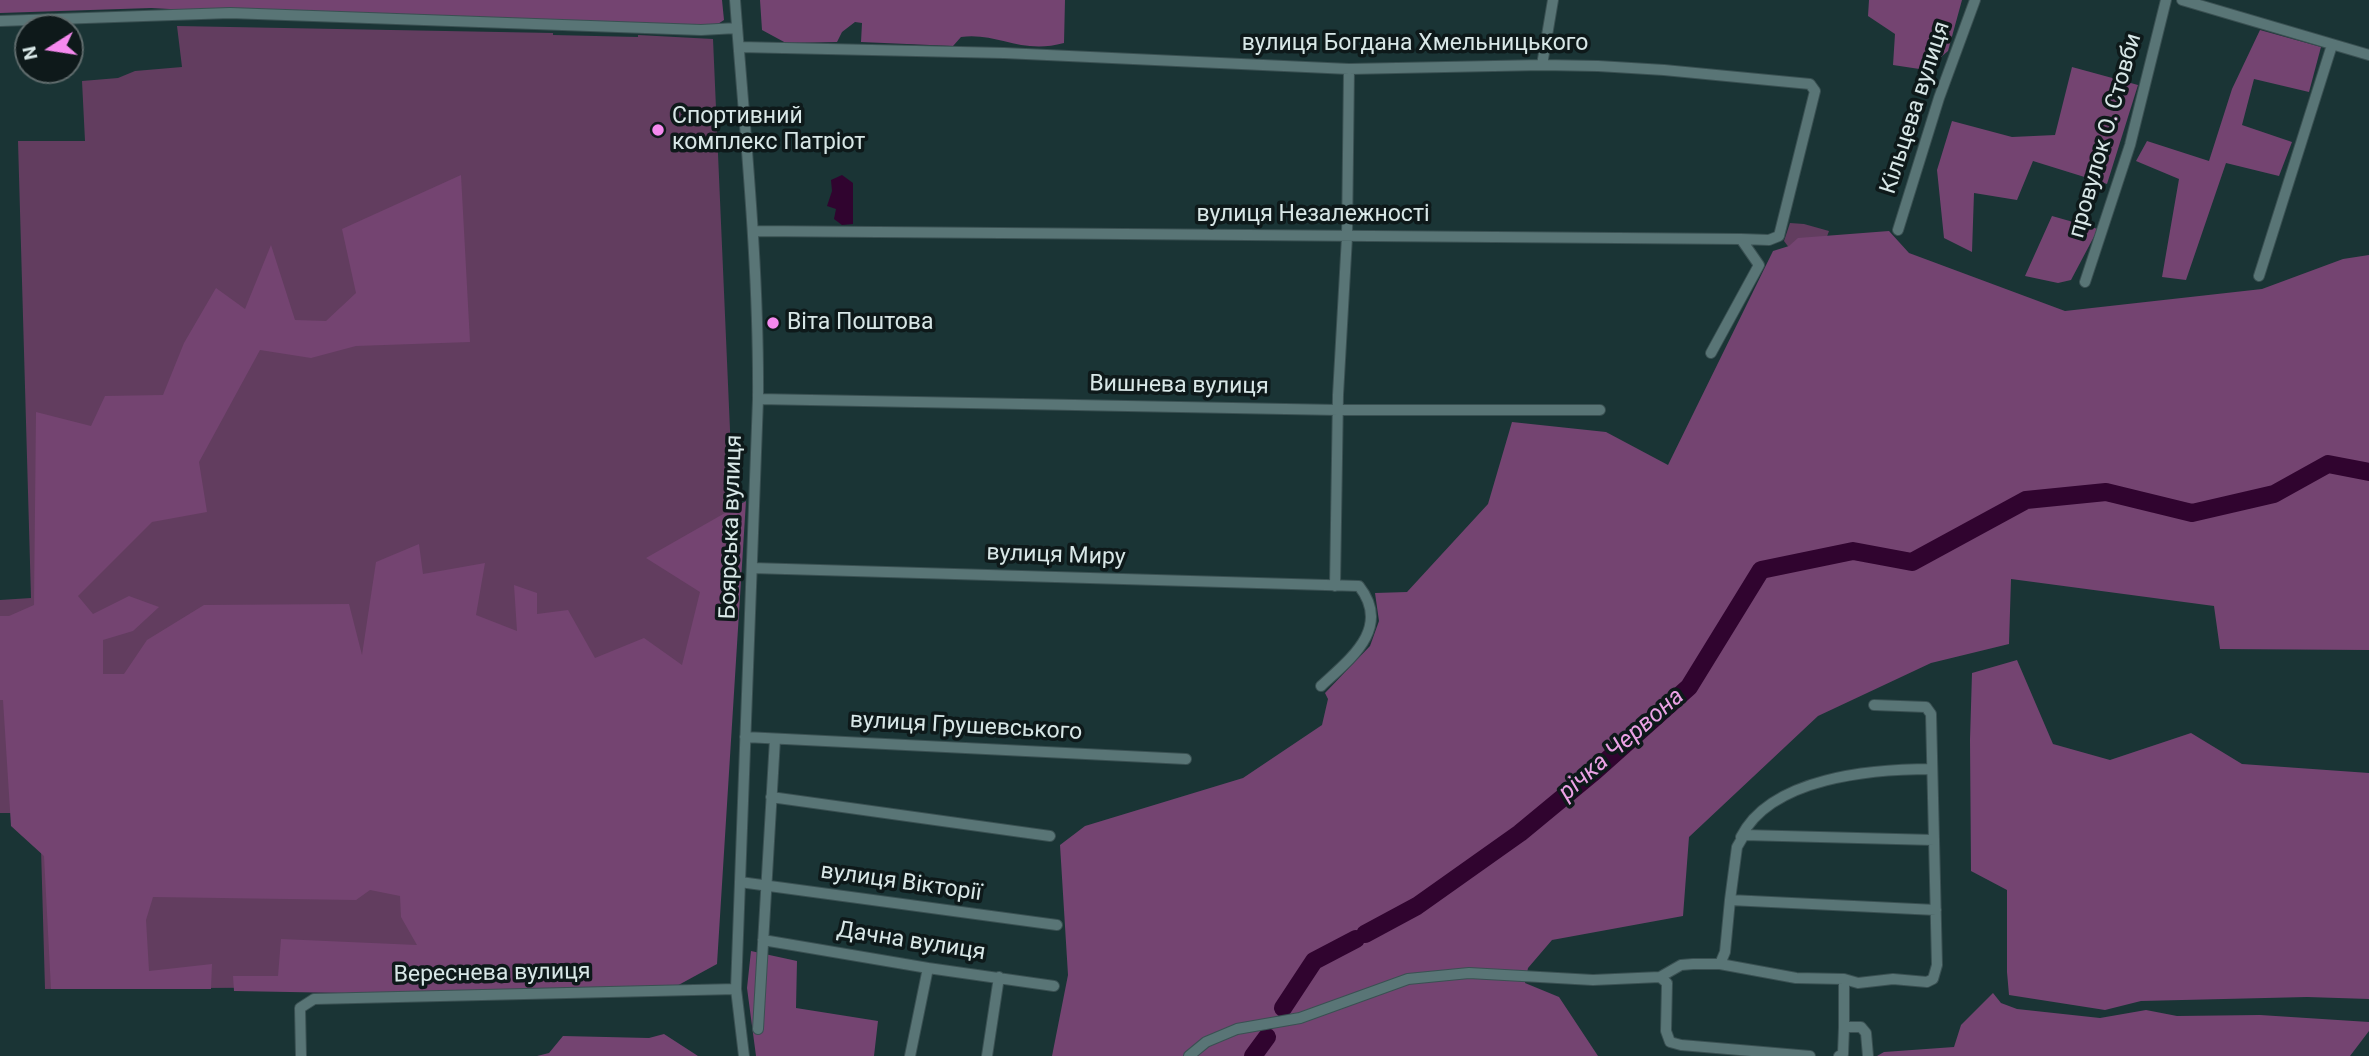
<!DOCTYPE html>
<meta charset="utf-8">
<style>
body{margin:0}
#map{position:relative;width:2369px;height:1056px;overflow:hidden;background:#1a3435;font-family:Roboto,sans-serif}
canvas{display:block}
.north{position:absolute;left:14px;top:14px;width:70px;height:70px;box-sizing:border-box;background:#0e191a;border:2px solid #5f6b6c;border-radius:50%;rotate:258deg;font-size:19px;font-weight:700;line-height:28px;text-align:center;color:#d8e7e7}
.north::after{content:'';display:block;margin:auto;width:24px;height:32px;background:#f589ee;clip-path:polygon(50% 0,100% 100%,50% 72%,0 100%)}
</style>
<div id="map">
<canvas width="2369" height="1056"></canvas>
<div class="north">N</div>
</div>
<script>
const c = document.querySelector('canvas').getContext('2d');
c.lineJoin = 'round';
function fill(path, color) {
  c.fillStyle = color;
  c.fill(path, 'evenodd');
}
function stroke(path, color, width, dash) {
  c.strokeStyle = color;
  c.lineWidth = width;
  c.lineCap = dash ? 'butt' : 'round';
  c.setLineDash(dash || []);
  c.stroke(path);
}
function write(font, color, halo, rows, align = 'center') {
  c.font = font + ' Roboto,sans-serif';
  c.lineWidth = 7;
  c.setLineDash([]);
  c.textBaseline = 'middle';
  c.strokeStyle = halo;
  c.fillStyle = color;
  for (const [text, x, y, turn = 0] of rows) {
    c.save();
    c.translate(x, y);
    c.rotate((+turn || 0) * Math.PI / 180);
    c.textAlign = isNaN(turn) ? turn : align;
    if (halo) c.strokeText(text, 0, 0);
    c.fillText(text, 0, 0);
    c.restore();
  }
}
fill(new Path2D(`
 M177,26L553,33V35L638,37V35L713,39L733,499L686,954L673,985L45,989L40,813H0V600L31,598L18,141H85L82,81L118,78L135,71L182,67Z
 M1790,223L1804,224L1829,231L1820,256L1796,257L1784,241Z`), '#623d5f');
fill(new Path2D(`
 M0,0H722L724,20L704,33L427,23L151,8L0,13Z
 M760,0H1065L1064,43C1021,55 997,32 961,37L953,46L861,42L862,23L855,22L842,32L837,42L786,43L762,30Z
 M1869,0H1962L1948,51L1926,70L1893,65L1895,34L1868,16Z
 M2260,30L2321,47L2309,92L2254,79L2242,125L2292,142L2279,176L2226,163L2186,280L2162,277L2179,179L2136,161L2147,141L2209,161L2232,89Z
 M2072,67L2138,85L2107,184L2033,161L2017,200L1974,193L1972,252L1944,238L1937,170L1952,121L2012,137L2055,135Z
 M461,175L470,342L356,346L311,358L260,350L199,462L207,512L152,522L78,596L93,614L129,596L159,607L133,631L103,640V674H124L147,640L204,605L349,604L362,655L376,562L419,544L423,574L485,563L476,615L517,631L514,585L537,593V614L568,610L595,658L644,638L682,665L700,592L646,558L746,501L717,964L673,988L565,997L234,991L233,976H278L281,939L417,945L401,917L400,896L370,890L356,900L153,897L146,920L149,971L212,964L211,989H51L44,856L11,826L3,700H0V616H9L34,605L36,412L91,426L105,396L163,395L184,343L216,288L245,309L271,245L295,320L326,321L356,293L342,229Z
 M2052,216L2098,229L2071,280L2058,283L2025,276Z
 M1889,231L1909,253L2065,311L2262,289L2343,259L2369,255V650L2220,649L2214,606L2011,579L2009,644L1931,663L1818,716L1689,837L1683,916L1552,940L1528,968L1525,983L1559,997L1598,1056H1052L1068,975L1060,845L1085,826L1243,778L1322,725L1328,699L1325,693L1370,646L1379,621L1375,593L1407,592L1488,504L1512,422L1606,432L1668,465L1773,251L1789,246L1798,238Z
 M2017,660L2053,744L2110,760L2191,733L2242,764L2369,773V999L2307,997L2141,1001L2105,1010L2009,995L2007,972V890L1971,871L1970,740L1972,673Z
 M751,951L797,961L796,1008L878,1021L874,1056H756L747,988Z
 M1993,993L2001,1003L2017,1009L2100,1018L2146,1010L2177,1016L2260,1015L2369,1022V1031L2350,1056H1877L1884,1052L1954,1047L1961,1025Z
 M664,1034L698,1056H537L549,1053L563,1036L649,1038Z`), '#744471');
fill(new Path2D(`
 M842,175L853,183V224L842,225L834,219L836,209L827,206L832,191L831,180Z`), '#30042f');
stroke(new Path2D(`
 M1365,934L1417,906L1520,833L1595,771L1689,687L1761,570L1853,551L1912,562L2026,500L2106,492L2192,513L2274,494L2328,464L2369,472
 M1283,1008L1314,961L1356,939
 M1253,1056L1267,1037`), '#30042f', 18);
const minor = new Path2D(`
 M735,0C745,133 759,265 758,399L736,989L744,1056
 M2182,0L2369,55
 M0,21L230,13L701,30L737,28
 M739,47L1004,53L1349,69L1542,65L1598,66L1664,70L1810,84L1815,91L1779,236L1769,240L1741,239
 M1542,65L1553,0
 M1898,230L1939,98L1975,0
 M754,231L1741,239L1759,265L1711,353
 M2259,276L2332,45
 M2085,282L2130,145L2166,0
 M758,399L1338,410H1600
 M752,568L1359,586C1392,628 1350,659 1321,686
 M1335,586L1338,395L1347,237L1349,69
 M745,737L1186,759
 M771,797L1050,836
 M1741,837C1771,777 1873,769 1932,769
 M740,882L1057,925
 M1730,900L1737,847L1744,835L1934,840
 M763,940L928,968L1054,986
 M1720,964L1725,952L1730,900L1936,910
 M1660,977L1667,983L1666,1031L1670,1042L1681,1045L1810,1056
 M1844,979V1027H1861L1866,1033L1868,1056
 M758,1029L775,739
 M301,1056L300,1008L314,999L736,989
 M910,1056L928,968
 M987,1056L999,977
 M1189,1056L1206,1042L1237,1029L1300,1018L1408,979L1469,973L1593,980L1660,977L1681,965L1693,964H1720L1796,978L1844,979L1858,983L1893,979L1927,982L1933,979L1937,965L1931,714L1926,707L1874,705
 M1839,1056L1843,1054L1844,1027`);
stroke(minor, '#3a5052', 12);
stroke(minor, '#597576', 10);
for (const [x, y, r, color] of [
 [658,130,7,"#f589ee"],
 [773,323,7,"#f589ee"]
]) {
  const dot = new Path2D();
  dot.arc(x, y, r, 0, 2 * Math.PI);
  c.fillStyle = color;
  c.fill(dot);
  stroke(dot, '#0e191a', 2.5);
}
write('23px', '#d8e7e7', '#0e191a', [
 ["вулиця Богдана Хмельницького",1415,44],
 ["Кільцева вулиця",1916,108,-72],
 ["провулок О. Стовби",2106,136,-74],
 ["вулиця Незалежності",1313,215],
 ["Вишнева вулиця",1179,386,1],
 ["Боярська вулиця",732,527,-88],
 ["вулиця Миру",1056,556,2],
 ["вулиця Грушевського",966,727,3],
 ["вулиця Вікторії",901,883,8],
 ["Дачна вулиця",911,942,9],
 ["Вереснева вулиця",492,974,-1]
]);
write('23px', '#d8e7e7', '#0e191a', [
 ["Спортивний",672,117],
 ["комплекс Патріот",672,143],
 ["Віта Поштова",787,323]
], 'left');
write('italic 24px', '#eba2e5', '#0e191a', [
 ["річка Червона",1622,745,-41]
]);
</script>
